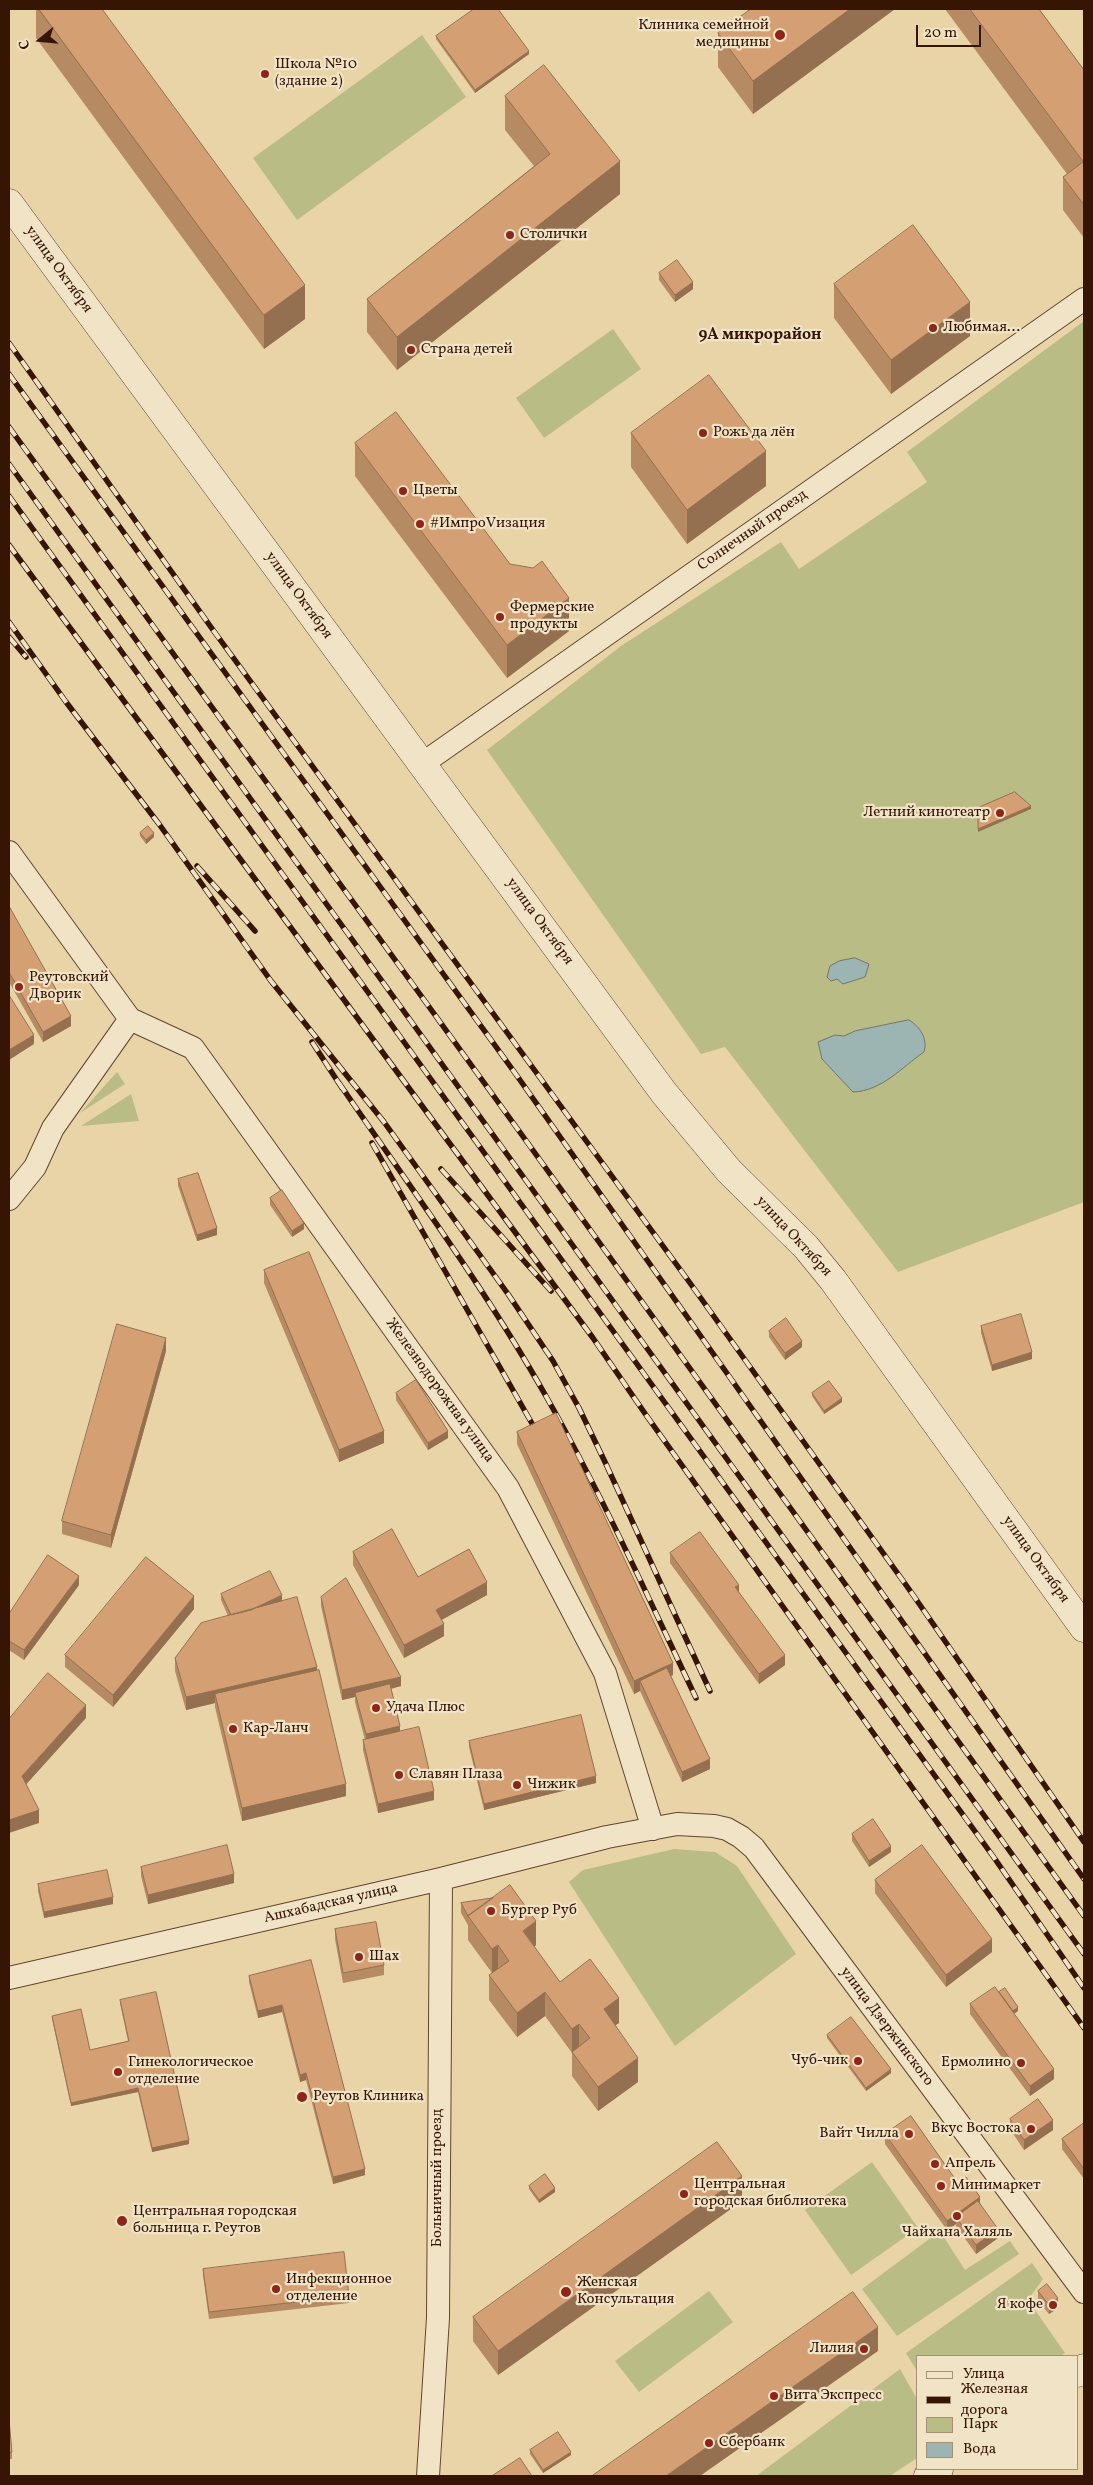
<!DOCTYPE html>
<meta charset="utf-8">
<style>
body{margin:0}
#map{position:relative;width:1093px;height:2485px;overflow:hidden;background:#e9d4a8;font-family:Vollkorn,serif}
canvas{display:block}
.frame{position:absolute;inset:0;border:10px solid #361504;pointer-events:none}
.legend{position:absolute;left:916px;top:2355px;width:162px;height:115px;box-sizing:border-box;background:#f1e3c6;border:1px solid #a69178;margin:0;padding:6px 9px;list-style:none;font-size:15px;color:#361504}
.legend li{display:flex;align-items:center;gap:10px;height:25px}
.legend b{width:25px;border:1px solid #a69178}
.north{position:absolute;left:15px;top:15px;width:50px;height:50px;-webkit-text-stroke:4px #f1e3c6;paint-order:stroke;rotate:253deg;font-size:14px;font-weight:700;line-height:20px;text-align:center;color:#361504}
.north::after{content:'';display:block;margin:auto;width:18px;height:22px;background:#361504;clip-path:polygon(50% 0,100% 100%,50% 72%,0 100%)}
.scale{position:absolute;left:916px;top:25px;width:65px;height:22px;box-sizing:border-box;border:2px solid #361504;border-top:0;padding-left:6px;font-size:15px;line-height:18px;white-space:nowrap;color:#361504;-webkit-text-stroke:4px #f1e3c6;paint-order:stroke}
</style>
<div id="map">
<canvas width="1093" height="2485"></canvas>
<div class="frame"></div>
<ul class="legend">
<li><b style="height:6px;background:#f1e3c6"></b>Улица</li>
<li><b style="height:6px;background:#361504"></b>Железная дорога</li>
<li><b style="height:14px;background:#babc85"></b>Парк</li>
<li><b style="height:14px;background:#9cb5b3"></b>Вода</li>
</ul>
<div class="north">С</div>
<div class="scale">20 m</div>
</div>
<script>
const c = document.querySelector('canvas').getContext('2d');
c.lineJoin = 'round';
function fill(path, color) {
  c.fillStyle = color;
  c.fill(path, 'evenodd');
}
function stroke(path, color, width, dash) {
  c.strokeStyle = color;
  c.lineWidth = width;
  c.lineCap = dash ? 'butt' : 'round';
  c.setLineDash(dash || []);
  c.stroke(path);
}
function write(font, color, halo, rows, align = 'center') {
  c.font = font + ' Vollkorn,serif';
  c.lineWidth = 4.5;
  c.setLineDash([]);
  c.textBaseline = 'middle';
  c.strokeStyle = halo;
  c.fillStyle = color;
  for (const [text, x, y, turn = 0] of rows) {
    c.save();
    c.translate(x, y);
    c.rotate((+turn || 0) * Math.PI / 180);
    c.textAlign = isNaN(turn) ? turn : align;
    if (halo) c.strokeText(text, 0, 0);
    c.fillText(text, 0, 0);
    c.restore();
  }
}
fill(new Path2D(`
 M422,35L466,97L297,220L253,158Z
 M1084,321V1202L898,1272L725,1047L701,1054L487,750L621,646L781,542L799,569L927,482L907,452Z
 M613,329L641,369L544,438L516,398Z
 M117,1072L125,1084L80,1113Z
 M131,1094L139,1121L81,1126Z
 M674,1849L715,1852L737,1866L796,1954L675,2046L569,1882L583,1870Z
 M872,2162L918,2228L851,2275L805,2210Z
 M940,2231L965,2270L1010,2241L1019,2254L897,2336L862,2289Z
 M1032,2263L1043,2279L1028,2300L1065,2353L1060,2356H917V2371L906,2353Z
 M709,2291L733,2322L639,2392L615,2361Z
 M900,2369L917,2399V2458L890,2476H756Z`), '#babc85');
const water = new Path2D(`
 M855,958L869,964L865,977L843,984L837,979L831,981L827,977L830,966L839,961Z
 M909,1020C920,1027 928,1038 924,1052C902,1067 882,1091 853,1092L822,1059L818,1042L835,1035L844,1036L855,1031Z`);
fill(water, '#9cb5b3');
stroke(water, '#73756d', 1);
const minor = new Path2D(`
 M422,764L1084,299
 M9,852L130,1019L193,1048L508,1488L605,1673L653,1829
 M9,1199L35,1167L53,1128L130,1019
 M9,1978L441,1879L607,1837L677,1824L714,1826L727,1829L741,1837L754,1848L1084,2292
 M428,2476L438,2318L441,1879`);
const tertiary = new Path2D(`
 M9,203L664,1093L729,1171L806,1247L833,1280L1084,1628
 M1077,2373L1084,2368
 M928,2476L939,2469`);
stroke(minor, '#63452d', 24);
stroke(tertiary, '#63452d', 29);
stroke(minor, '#f1e3c6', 22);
stroke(tertiary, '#f1e3c6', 28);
const rail = new Path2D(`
 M9,343L213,630L690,1283L911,1592L1084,1842
 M9,374L515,1073L1084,1879
 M9,427L527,1142L1084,1916
 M9,464L1084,1954
 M9,496L995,1859L1084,1988
 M9,545L593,1338L646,1415L1084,2028
 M9,622L66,702L159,824L271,981L384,1122L508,1294L553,1361L579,1408L605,1462L710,1691
 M9,637L26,657
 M197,866L255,931
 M312,1042L342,1088
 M339,1083C410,1187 485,1288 547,1398C602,1495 648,1597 696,1698
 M372,1143L538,1434
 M441,1169L551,1291`);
stroke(rail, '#361504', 5.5);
stroke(rail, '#f1e3c6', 4, [11]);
fill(new Path2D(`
 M36,9H102L305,319L264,349L36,38Z
 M751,9H895L753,114L718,67V33Z
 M945,9H1039L1084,70V238L1063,210V177L1067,174Z
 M436,36L529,54L475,93L436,39Z
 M505,96L620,194L397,370L367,332V299L534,166L505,130Z
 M659,273L693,289L675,302L659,280Z
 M834,284L970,336L891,394L834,318Z
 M631,433L766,486L687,544L631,467Z
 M355,443L510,564L569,631L507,678L355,476Z
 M140,833L154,837L146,844L140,836Z
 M9,906L71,1026L43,1042L9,982Z
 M178,1179L217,1235L197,1241L178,1186Z
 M270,1198L304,1229L292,1237L270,1205Z
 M264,1270L384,1443L339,1462L264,1283Z
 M981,1326L1032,1359L992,1371L981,1333Z
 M769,1331L802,1347L785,1360L769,1337Z
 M166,1351L111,1548L62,1534V1521Z
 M396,1393L448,1438L428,1450L396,1400Z
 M812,1393L842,1402L824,1414L812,1396Z
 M517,1432L673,1675L671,1676L710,1769L682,1782L640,1691L634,1694L517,1444Z
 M353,1552L418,1577L487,1595L441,1620L444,1636L404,1658L353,1565Z
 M670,1553L739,1592L785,1665L759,1684L670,1563Z
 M79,1585L24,1660L9,1650V1614Z
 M221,1594L282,1601L317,1670L346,1796L242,1821L215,1707V1703L186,1710L175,1671V1658L228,1616L221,1600Z
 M321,1597L401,1686L391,1689L400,1732L434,1800L378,1813L363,1750V1740H365L355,1702V1697L342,1700L321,1606Z
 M194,1609L113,1707L65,1667V1655Z
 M469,1741L596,1783L484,1810L469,1747Z
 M852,1834L891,1852L869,1867L852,1841Z
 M141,1867L234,1883L148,1904L141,1876Z
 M875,1880L992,1952L946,1987L875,1893Z
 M38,1884L113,1904L44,1918L38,1891Z
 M461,1903L536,1945L534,1947L560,1982L619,2023L615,2025L638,2082L598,2111L572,2076V2053L545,2016L517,2037L489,2000V1975L492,1973L468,1940V1925L461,1913Z
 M335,1929L384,1965V1975L343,1983L335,1939Z
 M311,1960L365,2175L333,2184L306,2080L300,2082L282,2012L258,2018L249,1982V1976Z
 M999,1992L1018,2011L1014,2014L1054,2079L1030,2096L970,2014V2004Z
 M120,2000L189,2144L152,2152L138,2092L71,2106L52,2019V2016L90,2050L128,2041L120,2003Z
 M827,2035L891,2073L866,2091L827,2038Z
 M1010,2119L1053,2130L1024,2150L1010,2129Z
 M1084,2123V2179L1062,2149V2139Z
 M885,2134L980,2203L998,2238L976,2254L956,2226V2224L947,2230L885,2144Z
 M529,2186L555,2192L539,2203L529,2189Z
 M742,2201L498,2375L473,2341V2317Z
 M203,2269L349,2296V2303L209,2319L203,2275Z
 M1038,2291L1058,2308L1049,2314L1038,2301Z
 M9,2420L12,2452V2459H9Z
 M530,2450L571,2455L543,2473L530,2454Z`), '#b68a63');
fill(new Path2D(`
 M850,9H895L753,114V81Z
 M529,51V54L475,93V90Z
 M620,161V194L397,370V337Z
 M693,282V289L675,302V295Z
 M305,285V319L264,349V315Z
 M970,302V336L891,394V360Z
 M766,451V486L687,544V510Z
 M569,598V631L507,678V645Z
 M1031,806V809L978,832V829Z
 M154,833V837L146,844V840Z
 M71,1016V1026L43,1042V1032Z
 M34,1035V1044L9,1060V1050Z
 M304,1223V1229L292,1237V1231Z
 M217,1228V1235L197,1241V1235Z
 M166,1338V1351L111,1548V1535Z
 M802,1341V1347L785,1360V1353Z
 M1032,1352V1359L992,1371V1365Z
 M842,1398V1402L824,1414V1411Z
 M384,1431V1443L339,1462V1450Z
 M448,1431V1438L428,1450V1443Z
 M79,1576V1585L24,1660V1650Z
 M487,1582V1595L436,1623V1610Z
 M739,1585V1594L735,1587Z
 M282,1595V1602L233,1618Z
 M194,1596V1609L113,1707V1695Z
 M444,1624V1636L404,1658V1645Z
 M785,1655V1665L759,1684V1674Z
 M673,1663V1675L643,1689L640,1681V1691L634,1694V1681Z
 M317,1667V1680L215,1694V1703L186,1710V1697Z
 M401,1677V1686L356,1697L355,1693V1697L342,1700V1690Z
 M86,1705V1718L22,1789V1776Z
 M400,1726V1735L366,1744V1734Z
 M710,1759V1769L682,1782V1772Z
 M596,1776V1783L484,1810V1804Z
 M346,1784V1796L242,1821V1808Z
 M434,1791V1800L378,1813V1804Z
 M39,1810V1823L9,1833V1820Z
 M891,1846V1852L869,1867V1861Z
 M234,1874V1883L148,1904V1895Z
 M113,1897V1904L44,1918V1912Z
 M536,1921V1945L523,1955V1931Z
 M992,1939V1952L946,1987V1975Z
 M498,1945V1969L492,1973V1949Z
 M545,1992V2016L517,2037V2013Z
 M619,1998V2023L604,2033V2009Z
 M282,2005V2012L258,2018V2011Z
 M1018,2007V2011L1010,2016V2013Z
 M579,2024V2048L572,2053V2029Z
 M638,2058V2082L598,2111V2087Z
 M891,2069V2073L866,2091V2088Z
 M1054,2069V2079L1030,2096V2086Z
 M306,2073V2080L300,2082V2075Z
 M138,2088V2092L71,2106V2103Z
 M1053,2120V2130L1024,2150V2140Z
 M189,2140V2144L152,2152V2148Z
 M365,2169V2175L333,2184V2177Z
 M742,2176V2201L498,2375V2351Z
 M555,2188V2192L539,2203V2200Z
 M980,2197V2207L956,2217V2224L947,2230V2221Z
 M998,2229V2238L976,2254V2245Z
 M1058,2298V2308L1049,2314V2305Z
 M878,2327V2351L700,2476H666Z
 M571,2452V2455L543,2473V2470Z`), '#947050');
const building = new Path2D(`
 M39,9H102L305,285L264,315Z
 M474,9H498L529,51L475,90L436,36Z
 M751,9H850L753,81L718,33Z
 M970,9H1039L1084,70V205L1063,177L1083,162Z
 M544,65L620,161L397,337L367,299L550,154L505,96Z
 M913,225L970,302L891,360L834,284Z
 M677,260L693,282L675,295L659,273Z
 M709,375L766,451L687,510L631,433Z
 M396,412L510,564L533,568L542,561L569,598L507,645L355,443Z
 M1015,792L1031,806L978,829V808Z
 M148,826L154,833L146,840L140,833Z
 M9,906L71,1016L43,1032L9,972Z
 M9,995L34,1035L9,1050Z
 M198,1173L217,1228L197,1235L178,1179Z
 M282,1190L304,1223L292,1231L270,1198Z
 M309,1252L384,1431L339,1450L264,1270Z
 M1021,1314L1032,1352L992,1365L981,1326Z
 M786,1318L802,1341L785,1353L769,1331Z
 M117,1324L166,1338L111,1535L62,1521Z
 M416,1380L448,1431L428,1443L396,1393Z
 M829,1381L842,1398L824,1411L812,1393Z
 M556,1413L673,1663L634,1681L517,1432Z
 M392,1529L418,1577L469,1549L487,1582L436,1610L444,1624L404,1645L353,1552Z
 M700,1532L739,1585L735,1587L785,1655L759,1674L670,1553Z
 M48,1555L79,1576L24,1650L9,1641V1614Z
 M146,1557L194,1596L113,1695L65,1655Z
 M270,1571L282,1595L251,1610L231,1615L221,1594Z
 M346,1578L401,1677L342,1690L321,1597Z
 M297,1597L317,1667L186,1697L175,1658L201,1623Z
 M667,1668L710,1759L682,1772L640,1681Z
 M319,1670L346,1784L242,1808L215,1694Z
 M48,1673L86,1705L22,1776L39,1810L9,1820V1719Z
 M390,1684L400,1726L366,1734L355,1693Z
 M581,1715L596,1776L484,1804L469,1741Z
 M419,1727L434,1791L378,1804L363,1740Z
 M873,1819L891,1846L869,1861L852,1834Z
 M227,1845L234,1874L148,1895L141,1867Z
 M922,1845L992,1939L946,1975L875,1880Z
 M107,1870L113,1897L44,1912L38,1884Z
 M510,1885L536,1921L523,1931L560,1982L590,1959L619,1998L604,2009L638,2058L598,2087L572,2052L590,2038L579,2024L572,2029L545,1992L517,2013L489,1975L509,1961L498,1945L492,1949L468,1916Z
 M493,1898L468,1916L461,1903Z
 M376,1922L384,1965L343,1973L335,1929Z
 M311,1960L365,2169L333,2177L306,2073L300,2075L282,2005L258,2011L249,1976Z
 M995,1987L1054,2069L1030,2086L970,2004Z
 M1005,1988L1018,2007L1013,2011L999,1992Z
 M156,1992L189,2140L152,2148L138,2088L71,2103L52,2016L81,2009L90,2050L129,2041L120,2000Z
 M851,2017L891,2069L866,2088L827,2035Z
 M1038,2099L1053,2120L1024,2140L1010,2119Z
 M911,2116L958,2183L966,2177L980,2197L947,2221L885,2134Z
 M1084,2123V2169L1062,2139Z
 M717,2142L742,2176L498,2351L473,2317Z
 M545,2174L555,2188L539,2200L529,2186Z
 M978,2201L998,2229L976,2245L956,2217Z
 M344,2252L349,2296L209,2312L203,2269Z
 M1047,2284L1058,2298L1049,2305L1038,2291Z
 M853,2292L878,2327L666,2476H592Z
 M9,2420L12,2452L9,2453Z
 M558,2432L571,2452L543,2470L530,2450Z
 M520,2458L532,2476H492Z`);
fill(building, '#d4a073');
stroke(building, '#947050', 1);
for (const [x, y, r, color] of [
 [780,35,6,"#8f2418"],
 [265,74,5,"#8f2418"],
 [510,235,5,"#8f2418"],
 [933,328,5,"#8f2418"],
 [411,350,5,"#8f2418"],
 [703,433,5,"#8f2418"],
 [403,491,5,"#8f2418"],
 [420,524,5,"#8f2418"],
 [500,617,5,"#8f2418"],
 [1000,813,5,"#8f2418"],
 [19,987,5,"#8f2418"],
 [376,1708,5,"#8f2418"],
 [233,1729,5,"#8f2418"],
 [399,1775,5,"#8f2418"],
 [517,1785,5,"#8f2418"],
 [491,1911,5,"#8f2418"],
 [359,1957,5,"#8f2418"],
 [858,2061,5,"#8f2418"],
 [1021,2063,5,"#8f2418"],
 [118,2072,5,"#8f2418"],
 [302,2097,6,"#8f2418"],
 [1031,2129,5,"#8f2418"],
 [909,2134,5,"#8f2418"],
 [935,2164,5,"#8f2418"],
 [941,2186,5,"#8f2418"],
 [684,2194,5,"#8f2418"],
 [957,2216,5,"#8f2418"],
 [122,2221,6,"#8f2418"],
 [276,2289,5,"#8f2418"],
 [566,2292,6,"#8f2418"],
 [1053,2305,5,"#8f2418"],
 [864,2349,5,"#8f2418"],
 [774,2396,5,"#8f2418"],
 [709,2443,5,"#8f2418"]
]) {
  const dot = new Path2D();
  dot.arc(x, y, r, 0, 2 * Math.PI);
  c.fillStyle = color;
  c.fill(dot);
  stroke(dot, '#f1e3c6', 2);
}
write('15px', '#361504', '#f1e3c6', [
 ["Клиника семейной",769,26,"right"],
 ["медицины",769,43,"right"],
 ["Школа №10",275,65],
 ["(здание 2)",275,82],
 ["Столички",520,235],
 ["Любимая...",943,328],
 ["Страна детей",421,350],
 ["Рожь да лён",713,433],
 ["Цветы",413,491],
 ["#ИмпроVизация",430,524],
 ["Фермерские",510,608],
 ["продукты",510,625],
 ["Летний кинотеатр",990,813,"right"],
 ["Реутовский",29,978],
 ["Дворик",29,995],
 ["Удача Плюс",386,1708],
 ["Кар-Ланч",243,1729],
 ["Славян Плаза",409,1775],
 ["Чижик",527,1785],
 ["Бургер Руб",501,1911],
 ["Шах",369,1957],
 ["Чуб-чик",848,2061,"right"],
 ["Гинекологическое",128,2063],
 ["отделение",128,2080],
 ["Ермолино",1011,2063,"right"],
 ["Реутов Клиника",313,2097],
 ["Вкус Востока",1021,2129,"right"],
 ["Вайт Чилла",899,2134,"right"],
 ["Апрель",945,2164],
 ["Центральная",694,2185],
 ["городская библиотека",694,2202],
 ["Минимаркет",951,2186],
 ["Центральная городская",133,2212],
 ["больница г. Реутов",133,2229],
 ["Чайхана Халяль",957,2233,"center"],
 ["Инфекционное",286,2280],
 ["отделение",286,2297],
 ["Женская",577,2283],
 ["Консультация",577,2300],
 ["Я кофе",1043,2305,"right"],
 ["Лилия",854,2349,"right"],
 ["Вита Экспресс",784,2396],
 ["Сбербанк",719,2443]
], 'left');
write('15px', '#361504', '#f1e3c6', [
 ["улица Октября",58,270,54],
 ["Солнечный проезд",753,531,-35],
 ["улица Октября",298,596,54],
 ["улица Октября",539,922,54],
 ["улица Октября",793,1237,47],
 ["Железнодорожная улица",439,1391,54],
 ["улица Октября",1035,1560,54],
 ["Ашхабадская улица",331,1904,-13],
 ["улица Дзержинского",886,2027,53],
 ["Больничный проезд",438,2178,-90]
]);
write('bold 16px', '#361504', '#f1e3c6', [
 ["9А микрорайон",760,336]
]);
</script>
